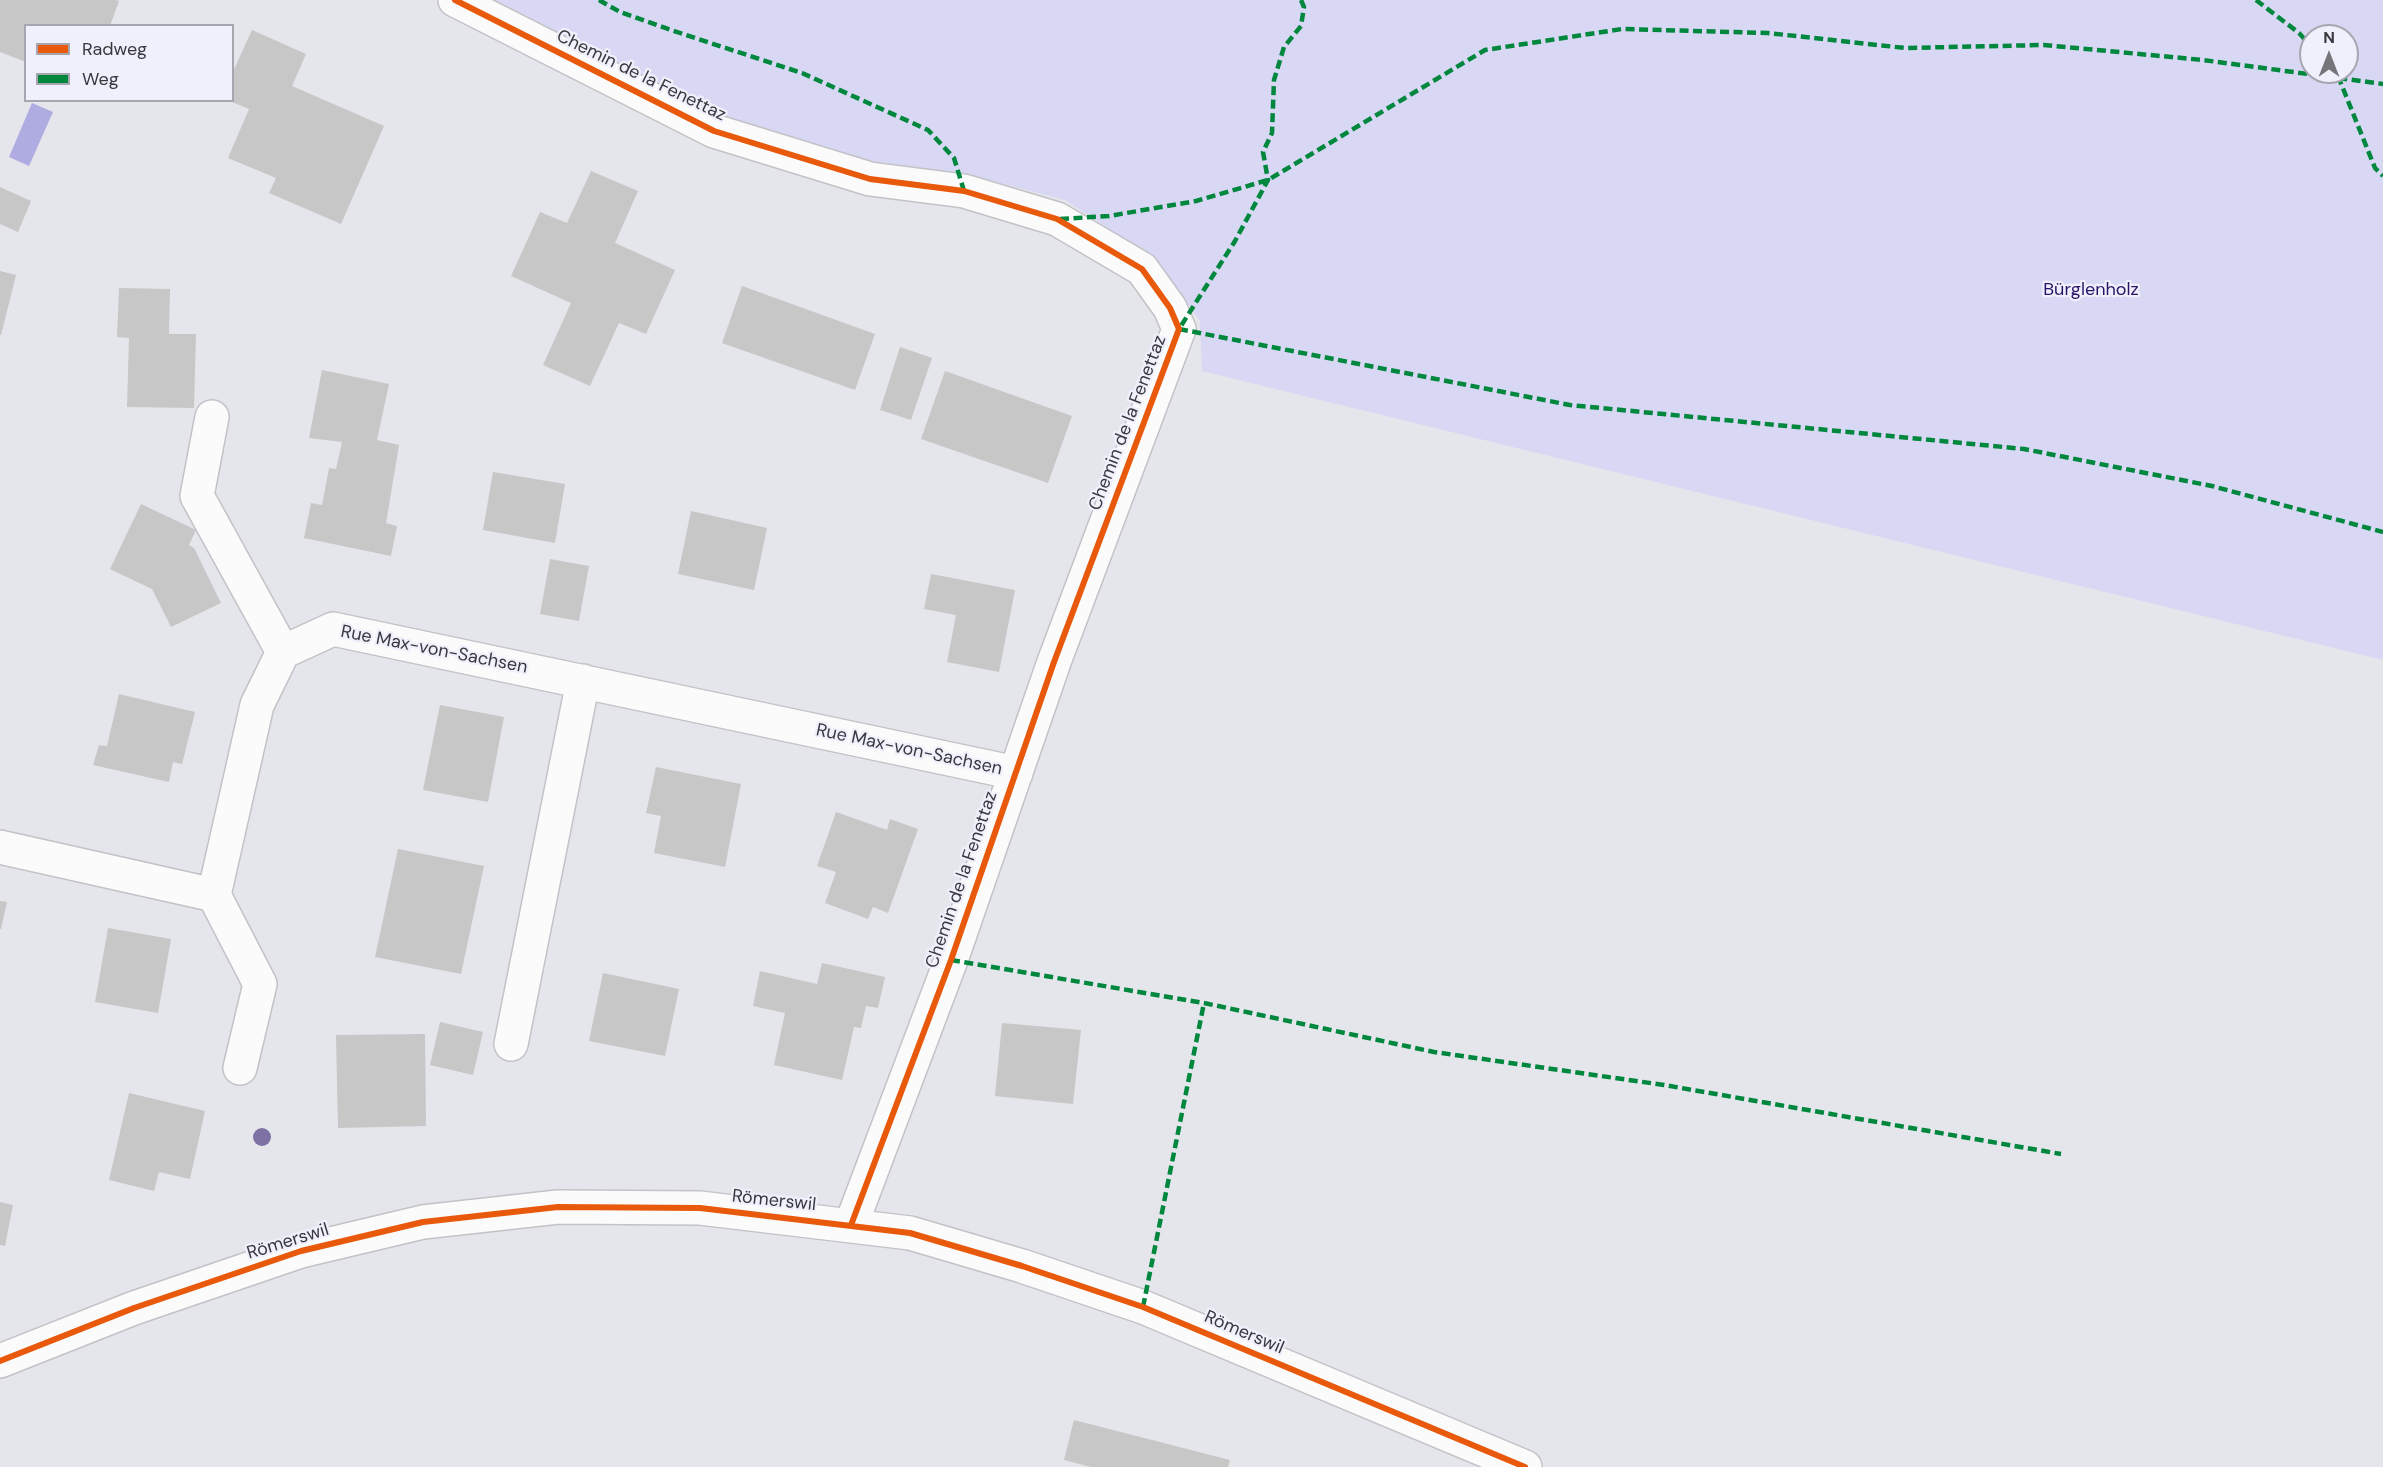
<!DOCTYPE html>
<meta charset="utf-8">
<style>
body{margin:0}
#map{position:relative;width:2383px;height:1467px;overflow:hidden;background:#e5e5ec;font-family:"DM Sans",sans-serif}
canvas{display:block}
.legend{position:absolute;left:24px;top:24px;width:210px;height:78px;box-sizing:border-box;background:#f0f0fc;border:2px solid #a6a6b0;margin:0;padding:8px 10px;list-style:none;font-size:18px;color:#38383d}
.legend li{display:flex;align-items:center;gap:12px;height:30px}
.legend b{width:30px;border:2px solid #a6a6b0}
.north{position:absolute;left:2299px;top:24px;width:60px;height:60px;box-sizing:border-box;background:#f0f0fc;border:2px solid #a6a6b0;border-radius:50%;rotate:0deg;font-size:16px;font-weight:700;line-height:24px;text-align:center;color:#38383d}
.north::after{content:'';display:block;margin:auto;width:21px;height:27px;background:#75757a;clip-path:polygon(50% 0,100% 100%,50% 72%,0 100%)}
</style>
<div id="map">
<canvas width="2383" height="1467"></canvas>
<ul class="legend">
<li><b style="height:8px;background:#e8590c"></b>Radweg</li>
<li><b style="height:8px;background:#00873e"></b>Weg</li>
</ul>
<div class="north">N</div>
</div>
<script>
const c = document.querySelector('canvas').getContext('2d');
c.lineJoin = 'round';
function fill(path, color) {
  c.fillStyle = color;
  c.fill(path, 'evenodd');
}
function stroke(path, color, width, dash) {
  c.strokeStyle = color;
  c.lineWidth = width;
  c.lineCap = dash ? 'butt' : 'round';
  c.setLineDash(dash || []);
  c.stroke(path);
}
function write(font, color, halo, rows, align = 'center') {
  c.font = font + ' "DM Sans",sans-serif';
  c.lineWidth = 4.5;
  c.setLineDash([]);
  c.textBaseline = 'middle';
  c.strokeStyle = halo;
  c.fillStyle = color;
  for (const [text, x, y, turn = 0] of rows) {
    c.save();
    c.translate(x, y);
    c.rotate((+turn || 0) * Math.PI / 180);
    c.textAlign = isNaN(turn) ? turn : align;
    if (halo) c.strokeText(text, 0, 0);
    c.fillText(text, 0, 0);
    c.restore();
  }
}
fill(new Path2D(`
 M487,0H2383V660L1202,371L1200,321L1158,261L1065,200L969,175L875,166L722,115ZM2311,36H2347V72H2311Z`), '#d8d8f4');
fill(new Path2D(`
 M32,103L53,112L29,166L9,157Z`), '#aface1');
fill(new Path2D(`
 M0,0H116L119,1L110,26H26V62L0,52Z
 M252,30L306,54L292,86L384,126L341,224L269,193L276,178L228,158L249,109L232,102V74Z
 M591,171L638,191L615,243L675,270L646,334L619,323L590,386L543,365L571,303L511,276L540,212L567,223Z
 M0,187L31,201L18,232L0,224Z
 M0,271L16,275L1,335H0Z
 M742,286L875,334L855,390L722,343Z
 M119,288L170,289L169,334H196L194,408L127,407L129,338L117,337Z
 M900,347L932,358L911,420L880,410Z
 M322,370L389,384L377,440L399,445L386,523L397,526L391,556L304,538L311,503L322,505L329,468L336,469L342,442L309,438Z
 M945,371L1072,416L1048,483L921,439Z
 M493,472L565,484L555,543L483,530Z
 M141,504L196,530L189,545L194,548L221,603L171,627L152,589L110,569Z
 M691,511L767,528L754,590L678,574Z
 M550,559L589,566L579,621L540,614Z
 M931,574L1015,590L999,672L947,662L956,615L924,609Z
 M119,694L195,712L182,764L173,762L169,782L93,765L99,745L107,746Z
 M440,705L504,717L488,802L423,790Z
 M656,767L741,784L725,867L654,853L661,816L646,813Z
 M836,812L887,830L890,819L918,829L888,913L873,907L868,919L825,903L836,872L817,866Z
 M398,849L484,866L461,974L375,957Z
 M0,901L7,902L1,929H0Z
 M108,928L171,939L158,1013L95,1002Z
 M822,963L885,977L878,1008L866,1006L861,1028L854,1027L842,1080L774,1065L785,1013L753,1006L760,971L817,984Z
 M603,973L679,989L665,1056L589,1041Z
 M440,1022L483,1032L473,1075L430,1065Z
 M1002,1023L1081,1030L1073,1104L995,1096Z
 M425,1034L426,1126L338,1128L336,1035Z
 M129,1093L205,1111L190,1179L159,1172L154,1191L109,1180Z
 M0,1202L13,1205L5,1246L0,1245Z
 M1074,1420L1230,1460L1228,1467H1091L1064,1460Z`), '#c7c7c8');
const minor = new Path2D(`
 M455,0L714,131L870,179L964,191L1057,219L1142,269L1170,308L1179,329L1054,662L951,960L851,1225
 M212,417L197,496L283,652
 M0,847L214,895L257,705L283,652L333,629L1016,773
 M214,895L260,984L240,1068
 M511,1044L583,681`);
const major = new Path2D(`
 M0,1361L134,1308L301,1251L423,1222L558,1207L700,1208L910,1233L1022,1266L1143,1307L1525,1467`);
stroke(minor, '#c2c2c7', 36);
stroke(major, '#c2c2c7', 36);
stroke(minor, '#fbfbfc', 33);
stroke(major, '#fbfbfc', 33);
stroke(new Path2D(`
 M599,0L620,12L680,33L802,73L928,130L954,158L964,191
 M1301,0L1304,7L1301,26L1284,47L1274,80L1272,133L1263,152L1268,180L1235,241L1179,329L1570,405L2024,449L2212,486L2383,532
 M2256,0L2299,33L2311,46
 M2338,76L2375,168L2383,176
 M1060,219L1109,216L1196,201L1268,180L1485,50L1622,29L1768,33L1905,48L2044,45L2203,60L2383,84
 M951,960L1204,1003L1434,1052L1664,1085L2061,1154
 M1143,1307L1204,1003`), '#00873e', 4.5, [9, 4.5]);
stroke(new Path2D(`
 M455,0L714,131L870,179L964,191L1057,219L1142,269L1170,308L1179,329L1054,662L951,960L851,1225
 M0,1361L134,1308L301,1251L423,1222L558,1207L700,1208L910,1233L1022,1266L1143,1307L1525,1467`), '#e8590c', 6);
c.fillStyle = '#7d72a3';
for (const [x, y] of [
 [262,1137]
]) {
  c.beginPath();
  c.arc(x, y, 9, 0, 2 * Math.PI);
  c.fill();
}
write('18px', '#38383d', '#f0f0fc', [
 ["Chemin de la Fenettaz",641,76,26],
 ["Chemin de la Fenettaz",1128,423,-69],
 ["Rue Max-von-Sachsen",434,650,11],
 ["Rue Max-von-Sachsen",909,750,12],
 ["Chemin de la Fenettaz",962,880,-71],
 ["Römerswil",774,1201,6],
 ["Römerswil",288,1242,-17],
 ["Römerswil",1244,1333,23]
]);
write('18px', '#281367', '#f0f0fc', [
 ["Bürglenholz",2091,290]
]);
</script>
